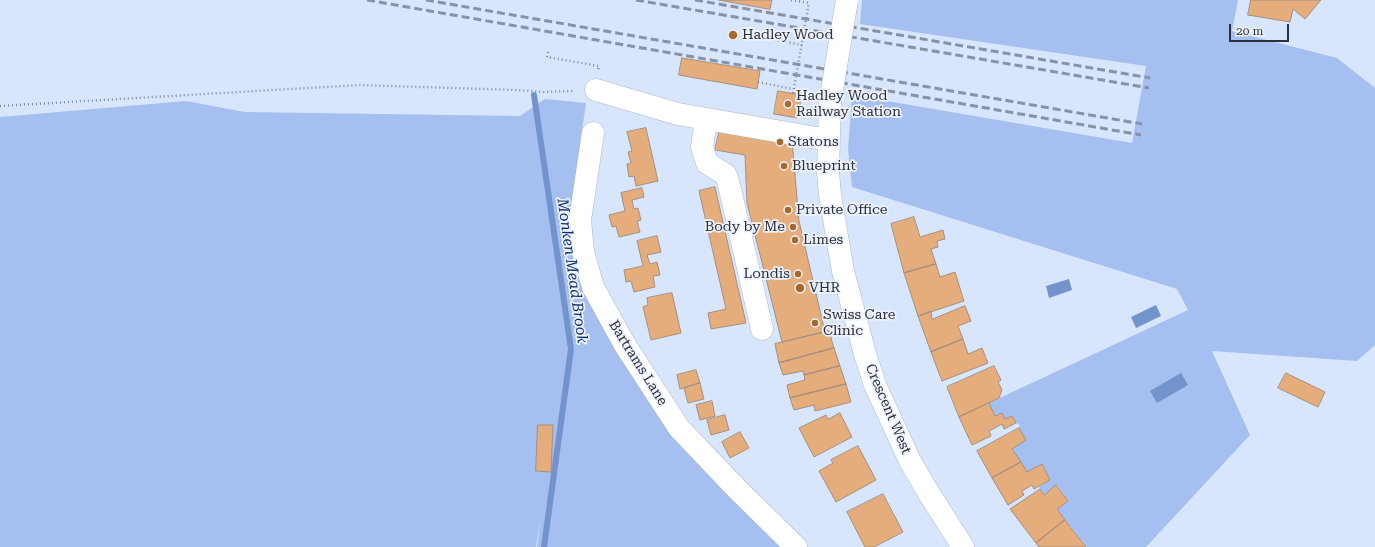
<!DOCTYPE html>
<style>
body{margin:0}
#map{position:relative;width:1375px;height:547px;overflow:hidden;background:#d8e6fd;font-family:"Roboto Serif",serif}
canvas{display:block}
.scale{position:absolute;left:1229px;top:24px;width:60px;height:18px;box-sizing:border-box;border:2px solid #2c313a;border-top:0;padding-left:5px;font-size:12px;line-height:14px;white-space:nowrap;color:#2c313a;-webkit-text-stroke:3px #edf2fc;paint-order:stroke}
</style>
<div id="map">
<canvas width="1375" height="547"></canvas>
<div class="scale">20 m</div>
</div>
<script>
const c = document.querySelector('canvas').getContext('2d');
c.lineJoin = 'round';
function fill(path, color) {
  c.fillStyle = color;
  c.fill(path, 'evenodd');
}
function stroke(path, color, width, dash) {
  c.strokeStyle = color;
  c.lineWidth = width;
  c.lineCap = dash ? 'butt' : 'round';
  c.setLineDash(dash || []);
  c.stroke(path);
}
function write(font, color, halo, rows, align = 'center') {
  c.font = font + ' "Roboto Serif",serif';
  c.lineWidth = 3.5;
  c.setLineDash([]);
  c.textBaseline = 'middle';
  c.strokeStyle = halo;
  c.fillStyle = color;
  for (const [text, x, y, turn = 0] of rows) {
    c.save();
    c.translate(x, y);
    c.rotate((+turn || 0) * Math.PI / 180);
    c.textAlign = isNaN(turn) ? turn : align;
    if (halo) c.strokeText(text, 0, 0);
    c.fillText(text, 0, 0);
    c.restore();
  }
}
fill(new Path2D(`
 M862,0H1238L1232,31L1337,58L1375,88V345L1357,361L1212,351L1250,435L1146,547H1087L1057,509L1068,501L1057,485L1044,495L1039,487L1050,480L1027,472L1012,449L1026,440L1019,428L1020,425L1016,423L1012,416L1005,419L995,416L989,403L1188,310L1177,289L852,187L848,149L852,95L1132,143L1146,66L860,24Z
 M545,99L586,103L578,158L574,247L593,310L687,450L788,547H537L541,514L536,547H0V117L186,101L245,112L520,116Z`), '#a4bff0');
fill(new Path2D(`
 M1069,279L1072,290L1049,298L1046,286Z
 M1156,305L1161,316L1136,328L1131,317Z
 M1181,373L1188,385L1157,403L1150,391Z`), '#7393cc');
stroke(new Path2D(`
 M534,95L571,349L544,547`), '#7393cc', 6);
const building = new Path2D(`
 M719,0H772L770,9Z
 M1251,0H1321L1305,19L1293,9L1290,22L1248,15Z
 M682,58L760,71L757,89L679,75Z
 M778,91L802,95L797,118L774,114Z
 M646,128L658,181L636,186L634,176L629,177L627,164L631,163L628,152L632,151L627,132Z
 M720,129L792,140L799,221L825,332L782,342L747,203L745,155L715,150Z
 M715,187L746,323L711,329L708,313L726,309L699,191Z
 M642,188L644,197L632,200L634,209L638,208L641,220L637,221L640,232L619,237L616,226L612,227L609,215L625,211L621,193Z
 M914,217L920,237L943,230L945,239L937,241L938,247L931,249L936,264L904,273L891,224Z
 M657,236L661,252L647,255L650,264L657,262L660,275L653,276L655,287L634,292L631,281L626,282L624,270L643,266L637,241Z
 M936,264L940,277L955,272L964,301L918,316L904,273Z
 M672,293L681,333L651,340L643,307L648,305L647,298Z
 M965,306L971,321L958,326L963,339L931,352L918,316L931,311L932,319Z
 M829,331L834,348L779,363L775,344Z
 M963,339L968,354L982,348L988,363L942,381L931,352Z
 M834,348L840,366L804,375L803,371L783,375L779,363Z
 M840,366L846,384L790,398L787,385L805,380L804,375Z
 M994,366L1001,380L998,382L1002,390L999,398L959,417L947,387Z
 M696,370L700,383L680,389L677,375Z
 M1286,373L1325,392L1318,407L1278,388Z
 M700,383L704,399L688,403L684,388Z
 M846,384L851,402L815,411L814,405L794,410L790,398Z
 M712,401L715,416L700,420L696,405Z
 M989,403L995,416L1002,413L1005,419L1012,416L1016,423L1004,429L1002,424L989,431L991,436L972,445L959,417Z
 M840,413L852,437L814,457L799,428L826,415L828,419Z
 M725,415L729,430L711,435L707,420Z
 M538,425H553L551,472L536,471Z
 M1019,428L1026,440L1012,449L1021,462L992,478L977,451Z
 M740,432L749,448L730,458L722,442Z
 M858,446L876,480L836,502L819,471L833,463L831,460Z
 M1021,462L1027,472L1042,464L1050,480L1034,489L1032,485L1022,491L1024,495L1008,505L992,478Z
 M1056,485L1068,501L1057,509L1065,520L1036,543L1010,509L1040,489L1044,495Z
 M883,494L903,532L874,547H865L847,512Z
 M1065,520L1086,547H1039L1036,543Z`);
fill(building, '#e6ad7c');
stroke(building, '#a48f7e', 1);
const minor = new Path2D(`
 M596,90L678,114L828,140
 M830,102L828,172L830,195L843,271L865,354L875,385L910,461L928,492L963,547
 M706,119L702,147L707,163L726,175L730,189L762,329
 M593,133L580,220L583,252L593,287L625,345L679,428L737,489L796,547`);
stroke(minor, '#abb7ce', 23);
stroke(new Path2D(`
 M791,0L809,3
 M766,38L802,45
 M548,52L547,57L599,66L598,70
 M758,82L793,89
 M0,106L359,85L517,90L544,92L575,91`), '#7e8797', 2.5, [1, 3]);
stroke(minor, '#fff', 22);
stroke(new Path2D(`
 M367,0L1141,135
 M426,0L1142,124
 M636,0L1149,88
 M695,0L1150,78`), '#8892a3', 3, [8, 4]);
const minorBridge = new Path2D(`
 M830,102L847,0`);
stroke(minorBridge, '#abb7ce', 23, []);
stroke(new Path2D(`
 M793,93L809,3`), '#7e8797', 2.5, [1, 3]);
stroke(minorBridge, '#fff', 22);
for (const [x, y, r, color] of [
 [733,35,5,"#a6692d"],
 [788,104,4,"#a6692d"],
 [780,142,4,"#a6692d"],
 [784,166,4,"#a6692d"],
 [788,210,4,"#a6692d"],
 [793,227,4,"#a6692d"],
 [795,240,4,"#a6692d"],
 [798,274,4,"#a6692d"],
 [800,288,5,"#a6692d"],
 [815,323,4,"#a6692d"]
]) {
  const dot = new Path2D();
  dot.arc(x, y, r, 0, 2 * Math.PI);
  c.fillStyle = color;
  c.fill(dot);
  stroke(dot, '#edf2fc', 1.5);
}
write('14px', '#2c313a', '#edf2fc', [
 ["Hadley Wood",742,35],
 ["Hadley Wood",796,96],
 ["Railway Station",796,112],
 ["Statons",788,142],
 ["Blueprint",792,166],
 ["Private Office",796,210],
 ["Body by Me",785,227,"right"],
 ["Limes",803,240],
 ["Londis",790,274,"right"],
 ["VHR",809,288],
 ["Swiss Care",823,315],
 ["Clinic",823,331]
], 'left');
write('14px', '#2c313a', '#edf2fc', [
 ["Bartrams Lane",638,363,58],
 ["Crescent West",888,409,67]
]);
write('italic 15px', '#092c6f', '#edf2fc', [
 ["Monken Mead Brook",572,271,82]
]);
</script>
